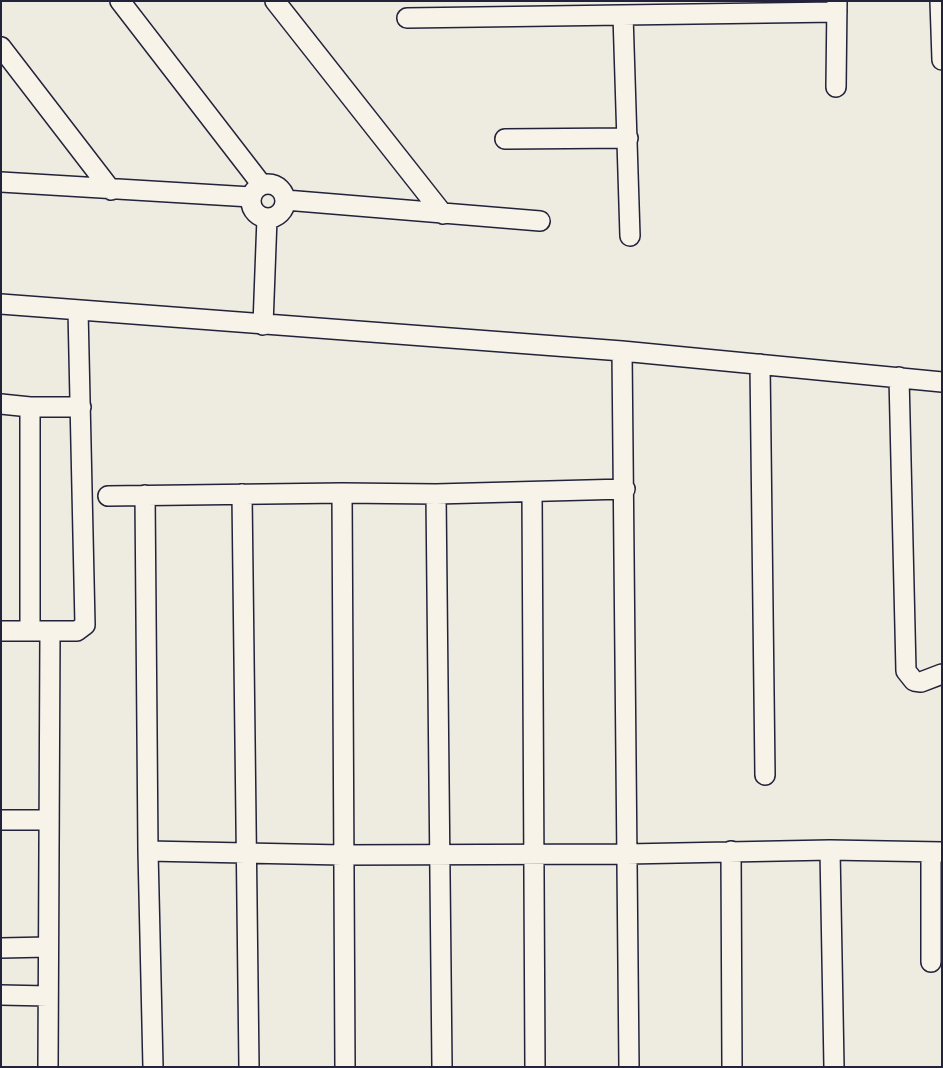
<!DOCTYPE html>
<style>
body{margin:0}
#map{position:relative;width:943px;height:1068px;overflow:hidden;background:#eeebe1;font-family:"Architects Daughter",sans-serif}
canvas{display:block}
.frame{position:absolute;inset:0;border:2px solid #22223b;pointer-events:none}
</style>
<div id="map">
<canvas width="943" height="1068"></canvas>
<div class="frame"></div>
</div>
<script>
const c = document.querySelector('canvas').getContext('2d');
c.lineJoin = 'round';
function stroke(path, color, width, dash) {
  c.strokeStyle = color;
  c.lineWidth = width;
  c.lineCap = dash ? 'butt' : 'round';
  c.setLineDash(dash || []);
  c.stroke(path);
}
const minor = new Path2D(`
 M120,1L262,185
 M275,1L443,214
 M940,1L942,60
 M623,15L630,236
 M407,18L837,12
 M1,47L111,190
 M836,87L837,1
 M505,139L628,138
 M1,182L251,197
 M251 201a17 17 0 1 1 34 0a17 17 0 1 1-34 0Z
 M285,200L540,221
 M1,304L622,351L942,382
 M263,325L267,218
 M622,351L629,1067
 M760,364L765,775
 M899,377L906,671L914,681L921,682L942,674
 M1,404L30,407H81
 M30,407V631
 M532,492L535,1067
 M342,493L345,1067
 M242,494L249,1067
 M436,494L442,1067
 M145,495L148,851L153,1067
 M108,496L342,493L436,494L625,489
 M1,631H77L85,625L78,310
 M1,820H49
 M830,850L834,1067
 M148,851L342,855L627,854L830,850L942,852
 M731,851L732,1067
 M931,852V962
 M1,948L48,947
 M1,995L48,996
 M48,1067L50,633`);
stroke(minor, '#22223b', 22);
stroke(minor, '#f7f3e8', 19);
</script>
